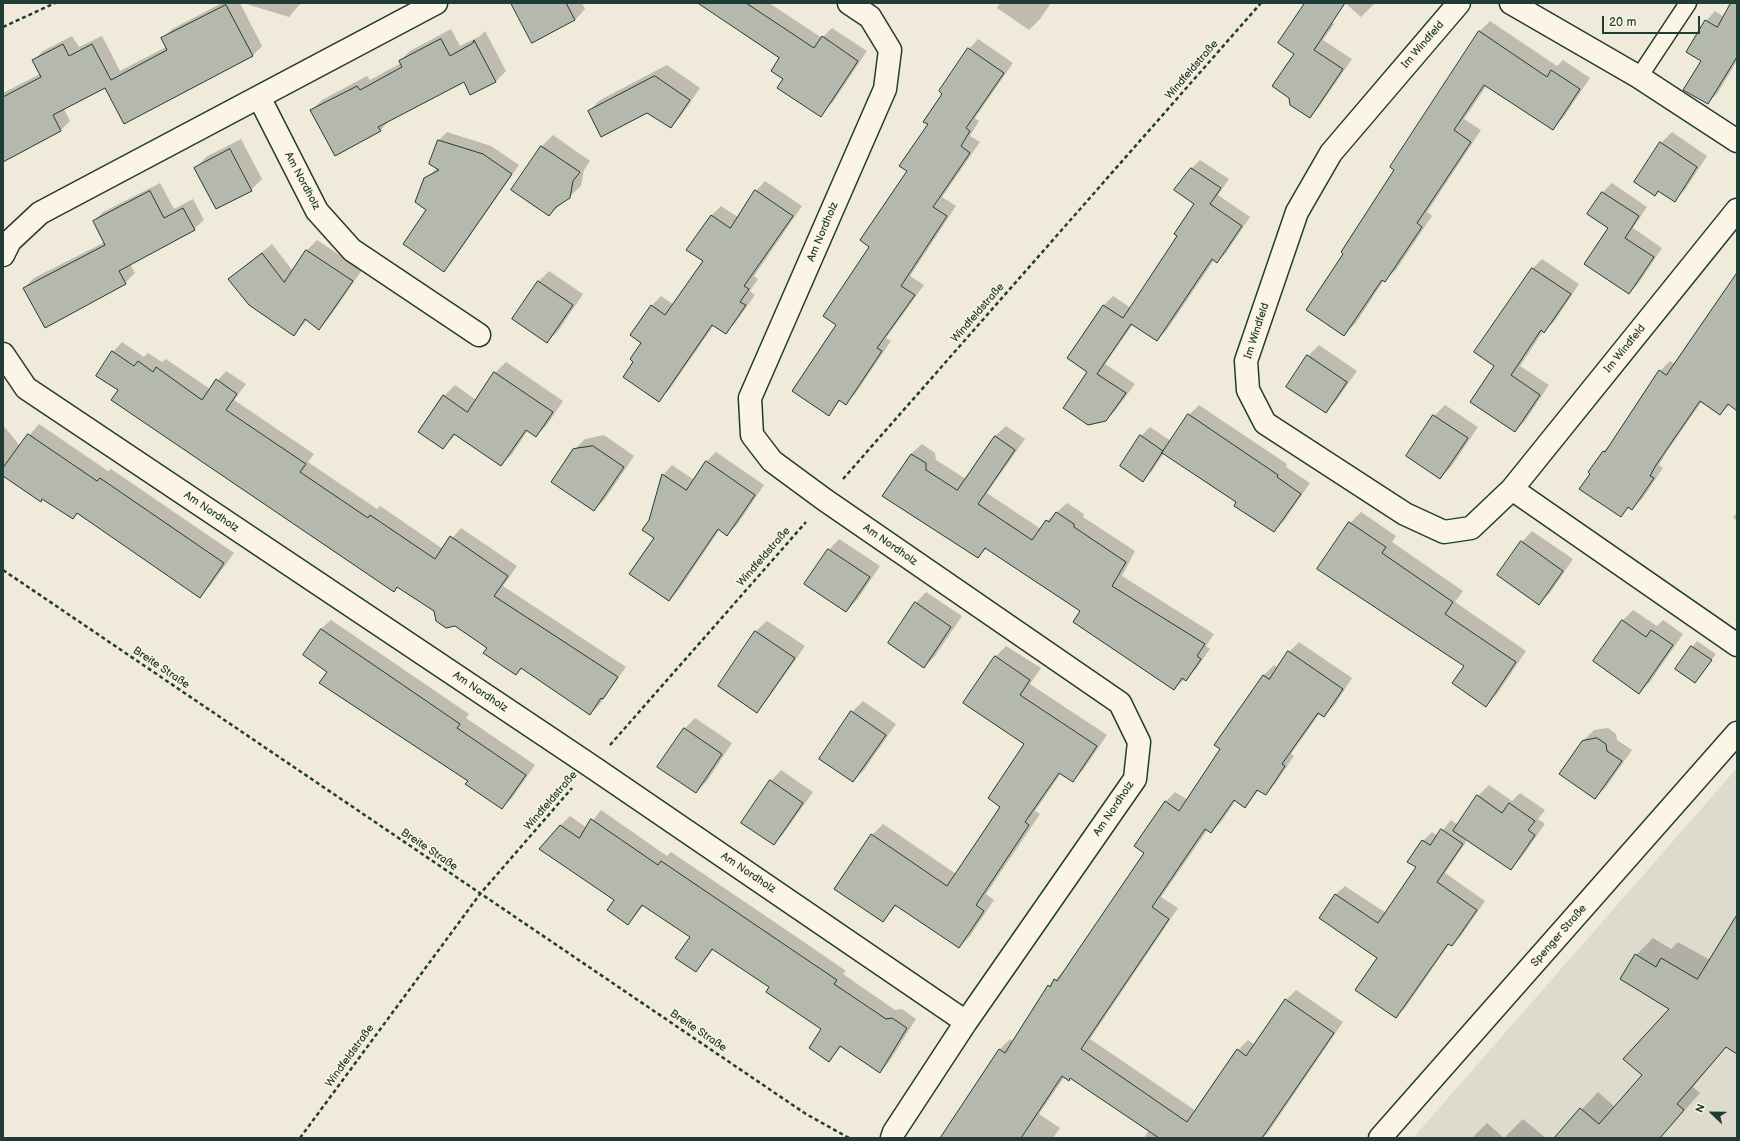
<!DOCTYPE html>
<meta charset="utf-8">
<style>
body{margin:0}
#map{position:relative;width:1740px;height:1141px;overflow:hidden;background:#efeada;font-family:"Balsamiq Sans",sans-serif}
canvas{display:block}
.frame{position:absolute;inset:0;border:4px solid #1f3d34;pointer-events:none}
.north{position:absolute;left:1692px;top:1093px;width:40px;height:40px;-webkit-text-stroke:3px #fcf5e5;paint-order:stroke;rotate:292deg;font-size:11px;font-weight:700;line-height:16px;text-align:center;color:#1f3d34}
.north::after{content:'';display:block;margin:auto;width:14px;height:18px;background:#1f3d34;clip-path:polygon(50% 0,100% 100%,50% 72%,0 100%)}
.scale{position:absolute;left:1602px;top:16px;width:98px;height:18px;box-sizing:border-box;border:2px solid #1f3d34;border-top:0;padding-left:5px;font-size:12px;line-height:14px;white-space:nowrap;color:#1f3d34;-webkit-text-stroke:3px #fcf5e5;paint-order:stroke}
</style>
<div id="map">
<canvas width="1740" height="1141"></canvas>
<div class="frame"></div>
<div class="north">N</div>
<div class="scale">20 m</div>
</div>
<script>
const c = document.querySelector('canvas').getContext('2d');
c.lineJoin = 'round';
function fill(path, color) {
  c.fillStyle = color;
  c.fill(path, 'evenodd');
}
function stroke(path, color, width, dash) {
  c.strokeStyle = color;
  c.lineWidth = width;
  c.lineCap = dash ? 'butt' : 'round';
  c.setLineDash(dash || []);
  c.stroke(path);
}
function write(font, color, halo, rows, align = 'center') {
  c.font = font + ' "Balsamiq Sans",sans-serif';
  c.lineWidth = 3;
  c.setLineDash([]);
  c.textBaseline = 'middle';
  c.strokeStyle = halo;
  c.fillStyle = color;
  for (const [text, x, y, turn = 0] of rows) {
    c.save();
    c.translate(x, y);
    c.rotate((+turn || 0) * Math.PI / 180);
    c.textAlign = isNaN(turn) ? turn : align;
    if (halo) c.strokeText(text, 0, 0);
    c.fillText(text, 0, 0);
    c.restore();
  }
}
fill(new Path2D(`
 M1737,768V1138H1413Z`), '#dedbcc');
fill(new Path2D(`
 M222,3H240L262,46L252,56L105,86L64,109L70,121L61,130L3,157V93L40,74L33,61L43,51L72,36L79,47L102,36L120,71L166,47L162,39L172,29Z
 M243,3H304L299,5L289,17Z
 M512,3H582L585,9L575,20Z
 M717,3H769L822,38L832,28L867,51L833,102L823,111L784,79L780,58Z
 M1000,3H1051L1040,19L1029,30L997,8Z
 M1345,3H1375L1361,17Z
 M1732,3H1737V61L1717,94L1707,103L1703,61L1706,21L1715,11L1724,17Z
 M1307,6L1334,24L1323,40L1352,59L1319,107L1310,117L1295,53Z
 M1490,21L1557,66L1563,60L1590,78L1563,118L1552,129L1487,85L1464,119L1481,130L1427,212L1432,216L1396,270L1384,280L1355,324L1344,335V253L1479,32Z
 M451,29L460,46L480,36L485,31L506,71L496,81L471,94L464,81L390,120L380,131L312,110L322,100L367,76L370,80L401,63L400,61L410,51Z
 M978,39L1013,63L975,118L979,121L970,136L980,142L942,197L956,206L910,276L924,285L886,338L891,341L855,394L845,403L841,400L829,414L837,325L871,246L908,171L944,93L969,49Z
 M667,65L700,88L681,116L671,127L647,111H589L600,100Z
 M447,132L491,146L519,165L452,262L444,270L428,209L425,179L437,168L430,163L439,140Z
 M1672,132L1707,156L1685,190L1674,200L1659,190L1655,195L1661,143Z
 M553,135L590,161L584,170L581,186L549,215L512,190L542,146Z
 M241,139L262,179L251,190L196,168L206,157Z
 M1200,160L1229,179L1218,195L1250,217L1226,253L1217,262L1214,260L1166,331L1157,340L1133,324L1105,364L1135,384L1115,411L1106,420L1089,372L1069,358L1104,305L1113,296L1131,308L1179,236L1195,204L1191,169Z
 M765,181L802,206L754,276L758,279L750,291L755,295L735,323L725,333L714,325L669,390L659,400L634,361L643,343L651,306L661,296L674,305L705,261L711,216L721,206L738,217L756,191Z
 M160,183L174,209L193,199L204,220L194,229L130,264L135,273L125,283L24,288L34,278L105,242L94,221L103,212Z
 M1612,183L1647,207L1633,228L1662,248L1638,284L1629,293L1609,227L1589,214L1603,192Z
 M317,240L362,270L329,318L319,328L307,320L294,335L230,279L272,244L293,271L307,250Z
 M1542,259L1579,284L1554,322L1543,331L1520,366L1549,385L1525,421L1515,431L1496,365L1475,352L1533,268Z
 M549,271L583,294L558,331L547,342L538,282Z
 M1737,288V410L1730,404L1720,414L1702,401L1666,453L1659,465L1663,468L1642,499L1632,509L1629,507L1621,516L1589,472L1604,451L1613,441L1660,371L1670,361L1675,364Z
 M122,342L144,357L148,353L162,362L166,359L210,389L226,371L246,384L234,400L314,454L308,462L377,509L380,506L443,549L461,528L517,566L503,586L626,667L599,705L590,714L522,668L516,674L488,648L398,587L394,591L119,390L113,352Z
 M1319,345L1357,371L1336,401L1325,412L1308,356Z
 M506,362L563,401L547,425L536,436L528,430L512,454L501,465L456,434L443,448L444,396L455,385L476,400L495,373Z
 M1199,405L1287,464L1286,467L1310,483L1284,521L1274,531L1238,502L1164,453L1152,471L1143,480L1141,436L1150,427L1171,441L1189,415Z
 M1445,405L1478,427L1451,467L1440,478L1434,416Z
 M39,424L108,471L111,469L234,553L210,586L200,596L79,512L73,518L3,474V425L20,446Z
 M1006,426L1025,439L987,493L1041,529L1047,521L1067,503L1084,514L1083,517L1135,551L1122,576L1214,634L1206,646L1210,649L1196,669L1174,689L1082,611L987,548L978,557L884,495L911,454L922,444L935,453L936,460L966,479L995,436Z
 M604,435L634,456L605,499L594,510L574,450L585,439Z
 M716,452L764,485L737,525L727,534L720,529L678,591L669,600L650,520L663,475L672,465L694,480L706,462Z
 M1361,512L1396,536L1392,542L1463,591L1455,602L1526,651L1497,694L1486,705L1465,666L1318,568L1350,523Z
 M1737,513V521L1733,517Z
 M1532,531L1573,559L1550,593L1539,604L1522,542Z
 M839,539L880,566L857,600L846,611L829,550Z
 M926,592L962,616L935,656L924,667L916,603Z
 M1633,610L1657,626L1663,620L1683,634L1650,682L1639,693L1622,621Z
 M331,620L469,714L466,718L535,765L512,798L502,808L328,671L321,629Z
 M767,621L805,646L767,700L756,711L719,686L756,631Z
 M1697,641L1716,654L1695,682L1676,669Z
 M1299,642L1352,678L1334,706L1324,716L1320,713L1291,754L1294,756L1275,784L1265,794L1259,790L1245,806L1236,800L1221,822L1211,832L1208,829L1161,897L1178,908L1090,1039L1196,1111L1238,1050L1248,1040L1255,1045L1286,1000L1296,990L1343,1022L1267,1134L1263,1138H1144L1149,1130L1071,1077L1069,1079L1065,1076L1039,1114L1060,1128L1053,1138H941L1000,1049L1010,1039L1013,1042L1049,986L1065,970L1146,852L1165,802L1175,792L1188,800L1222,749L1264,675L1274,665L1278,668L1289,652Z
 M1006,646L1041,668L1030,684L1107,735L1083,770L1073,781L1061,773L1035,811L1040,814L986,894L994,900L970,936L959,947L897,905L883,921L835,888L872,835L883,824L956,874L1001,807L1026,744L996,656Z
 M863,701L896,724L864,770L853,781L852,712Z
 M695,718L732,743L707,781L696,792L685,728Z
 M1608,728L1616,734L1617,740L1632,750L1606,787L1595,798L1583,741L1594,730Z
 M781,770L813,792L784,833L774,844L771,781Z
 M1489,785L1512,801L1520,793L1545,810L1538,819L1545,824L1521,858L1511,868L1468,839L1445,873L1485,901L1461,936L1452,945L1450,943L1405,1008L1396,1017L1379,958L1320,918L1336,894L1345,886L1386,913L1417,867L1423,841L1432,832L1438,836L1451,820L1458,825L1478,796Z
 M601,810L667,856L671,852L804,942L846,971L843,974L895,1010L902,1009L916,1019L889,1062L880,1072L842,1046L829,1061L822,1029L770,987L714,949L696,970L691,937L644,905L628,924L615,899L560,826L570,816L587,828Z
 M1737,924V1052L1727,1046L1693,1087L1700,1093L1660,1138H1555L1598,1092L1615,1107L1643,1075L1670,1009L1636,955L1653,938L1671,949L1678,942L1710,960Z
 M1523,1119L1546,1138H1504Z
 M1487,1123L1504,1138H1472Z`), '#0003');
const building = new Path2D(`
 M511,3H566L575,20L532,43Z
 M698,3H746L814,48L822,36L858,61L821,117L777,88L783,79L771,71L779,58Z
 M1305,3H1345L1314,50L1343,69L1310,118L1290,105L1289,98L1272,86L1294,54L1278,43Z
 M1731,3H1737V57L1708,104L1683,90L1701,61L1686,52L1705,20L1717,27Z
 M226,5L253,56L124,124L105,88L53,115L61,131L3,162V97L41,77L32,60L63,44L69,56L92,44L111,80L167,50L161,38Z
 M1479,31L1547,77L1551,70L1580,89L1553,130L1484,85L1454,130L1471,142L1417,223L1422,227L1385,282L1382,280L1344,336L1306,310L1343,254L1341,252L1394,170L1390,167Z
 M441,39L450,56L473,43L474,40L496,82L470,95L464,82L378,127L381,131L335,156L310,110L357,86L360,90L402,67L399,61Z
 M968,48L1004,73L966,128L970,131L961,146L970,153L933,207L947,216L901,286L915,295L877,348L882,351L846,405L839,400L829,416L792,391L836,325L823,316L869,247L860,240L907,171L899,166L928,124L923,122L942,94L939,91Z
 M655,76L690,100L671,128L647,113L601,137L588,111Z
 M438,140L483,154L512,174L444,272L403,244L426,210L415,202L424,178L439,170L429,164Z
 M1660,142L1697,167L1675,202L1658,191L1655,196L1634,182Z
 M541,146L580,172L573,181L570,198L556,207L549,216L511,190Z
 M230,149L252,191L216,209L194,168Z
 M1191,168L1221,188L1210,204L1242,226L1217,263L1212,259L1157,341L1131,324L1097,374L1126,393L1106,421L1088,425L1063,408L1087,372L1067,358L1103,305L1123,318L1177,236L1174,234L1194,204L1174,190Z
 M755,190L793,216L744,286L749,289L740,302L746,305L726,334L712,325L659,402L623,377L633,362L630,359L641,343L630,335L651,305L665,315L703,261L686,250L711,215L730,228Z
 M150,191L164,218L183,208L195,230L119,271L126,284L45,328L23,288L105,245L93,221Z
 M1602,192L1639,216L1625,238L1654,257L1629,294L1584,264L1608,228L1587,214Z
 M306,250L353,281L319,330L305,319L294,336L249,305L228,279L262,253L284,282Z
 M1532,268L1571,294L1544,333L1541,330L1511,375L1540,395L1515,432L1470,402L1494,366L1474,352Z
 M1737,273V411L1728,404L1720,415L1700,401L1656,465L1650,476L1654,478L1632,510L1628,507L1621,517L1579,489L1590,474L1588,472L1603,451L1605,452L1659,370L1666,375Z
 M538,281L573,305L547,343L512,319Z
 M112,351L134,366L138,361L153,372L156,367L202,400L216,379L237,394L226,410L306,464L300,472L368,518L370,515L435,559L450,536L508,576L494,596L618,677L603,699L601,698L590,715L521,668L516,675L483,653L487,648L455,626L446,628L436,621L434,611L397,587L394,592L111,400L118,390L96,376Z
 M1307,355L1347,382L1326,413L1286,387Z
 M494,372L553,412L536,437L526,430L501,466L454,434L443,449L418,432L443,395L467,412Z
 M1188,414L1278,475L1277,477L1301,494L1274,532L1234,506L1236,502L1162,453Z
 M1433,415L1468,438L1440,479L1406,456Z
 M28,434L97,481L100,478L224,563L200,598L77,513L73,519L42,499L41,502L3,476V468Z
 M1140,435L1163,451L1143,482L1120,466Z
 M995,436L1015,450L978,504L1032,540L1046,520L1049,522L1056,512L1074,524V527L1126,562L1112,586L1205,644L1197,656L1201,659L1186,681L1182,678L1174,690L1073,622L1080,611L985,548L978,558L882,496L911,454L926,463V470L957,490Z
 M593,446L624,467L594,511L551,482L573,449Z
 M706,461L755,495L727,536L718,529L669,601L629,574L654,538L642,530L649,520L662,474L686,490Z
 M1349,522L1386,547L1382,553L1453,602L1445,614L1516,662L1486,707L1452,683L1464,666L1317,569Z
 M1521,541L1563,571L1539,605L1497,575Z
 M828,549L870,577L846,612L804,584Z
 M915,602L951,627L924,668L888,643Z
 M1622,620L1646,637L1651,630L1673,645L1639,694L1593,661Z
 M321,629L460,724L457,728L526,775L502,809L465,784L468,781L319,683L327,672L303,655Z
 M755,631L795,658L757,713L718,686Z
 M1691,646L1712,660L1695,683L1675,669Z
 M1288,651L1343,689L1324,717L1318,713L1282,764L1285,766L1266,795L1257,790L1245,808L1234,800L1211,833L1205,829L1152,907L1169,919L1081,1049L1187,1122L1237,1049L1246,1056L1285,999L1334,1033L1262,1138H1159L1070,1078L1069,1081L1062,1076L1021,1138H940L999,1049L1005,1053L1048,985L1050,987L1054,979L1057,981L1144,853L1134,846L1165,801L1179,811L1220,749L1214,745L1263,675L1269,679Z
 M995,656L1030,680L1020,695L1097,746L1073,782L1059,773L1025,822L1029,825L976,905L984,911L959,948L895,905L883,922L834,889L871,834L947,886L1000,807L988,798L1024,744L963,703Z
 M851,711L886,735L853,782L819,759Z
 M684,728L722,754L696,793L657,767Z
 M1597,738L1606,744L1607,751L1622,761L1595,799L1559,774L1582,741Z
 M770,780L803,803L774,845L741,823Z
 M1477,795L1502,813L1509,803L1535,821L1528,830L1535,835L1511,870L1453,831Z
 M591,819L658,865L661,861L794,951L837,980L834,984L886,1019L892,1018L907,1028L880,1073L840,1046L829,1062L809,1048L821,1029L766,992L769,987L712,949L696,972L675,958L690,937L642,905L628,925L607,910L614,900L539,849L560,825L579,838Z
 M1441,829L1463,844L1437,882L1477,910L1452,946L1448,944L1396,1018L1355,990L1377,958L1319,918L1335,894L1378,923L1416,867L1407,862L1422,840L1430,845Z
 M1737,915V1054L1726,1047L1677,1104L1684,1110L1660,1138H1554L1580,1108L1599,1124L1642,1075L1623,1059L1669,1009L1620,979L1635,954L1656,967L1661,958L1697,979Z`);
fill(building, '#b5b9ad');
stroke(building, '#1f3d34', 1);
const service = new Path2D(`
 M1639,77L1688,3`);
const minor = new Path2D(`
 M849,3L870,17L890,50L885,89L750,398L752,435L772,461L825,500L1120,703L1139,742L1135,779L966,1022L894,1132L892,1138
 M1459,3L1331,153L1297,212L1246,361L1248,390L1265,423L1405,514L1444,532L1471,528L1512,489
 M1511,3L1639,77L1737,141
 M259,97L317,211L352,250L479,335
 M1737,210L1512,489L1737,645
 M3,255L10,241L40,213L436,3
 M3,354L26,388L591,766L966,1022`);
const tertiary = new Path2D(`
 M1380,1138L1737,733`);
stroke(service, '#1f3d34', 19);
stroke(minor, '#1f3d34', 25);
stroke(tertiary, '#1f3d34', 25);
stroke(new Path2D(`
 M3,27L55,3
 M843,479L1261,3
 M3,570L806,1114L849,1138
 M610,745L806,522
 M300,1138L480,894L572,788`), '#1f3d34', 2.5, [4, 3]);
stroke(service, '#fcf5e5', 16);
stroke(minor, '#fcf5e5', 22);
stroke(tertiary, '#fcf5e5', 22);
write('11px', '#1f3d34', '#fcf5e5', [
 ["Im Windfeld",1423,45,-49],
 ["Windfeldstraße",1192,70,-49],
 ["Am Nordholz",302,181,62],
 ["Am Nordholz",823,232,-67],
 ["Windfeldstraße",978,313,-49],
 ["Im Windfeld",1257,331,-72],
 ["Im Windfeld",1625,349,-51],
 ["Am Nordholz",211,512,34],
 ["Am Nordholz",890,545,35],
 ["Windfeldstraße",764,557,-49],
 ["Breite Straße",161,668,34],
 ["Am Nordholz",480,692,34],
 ["Windfeldstraße",551,801,-49],
 ["Am Nordholz",1114,809,-56],
 ["Breite Straße",429,850,34],
 ["Am Nordholz",748,873,34],
 ["Spenger Straße",1559,936,-49],
 ["Breite Straße",698,1031,34],
 ["Windfeldstraße",350,1056,-54]
]);
</script>
